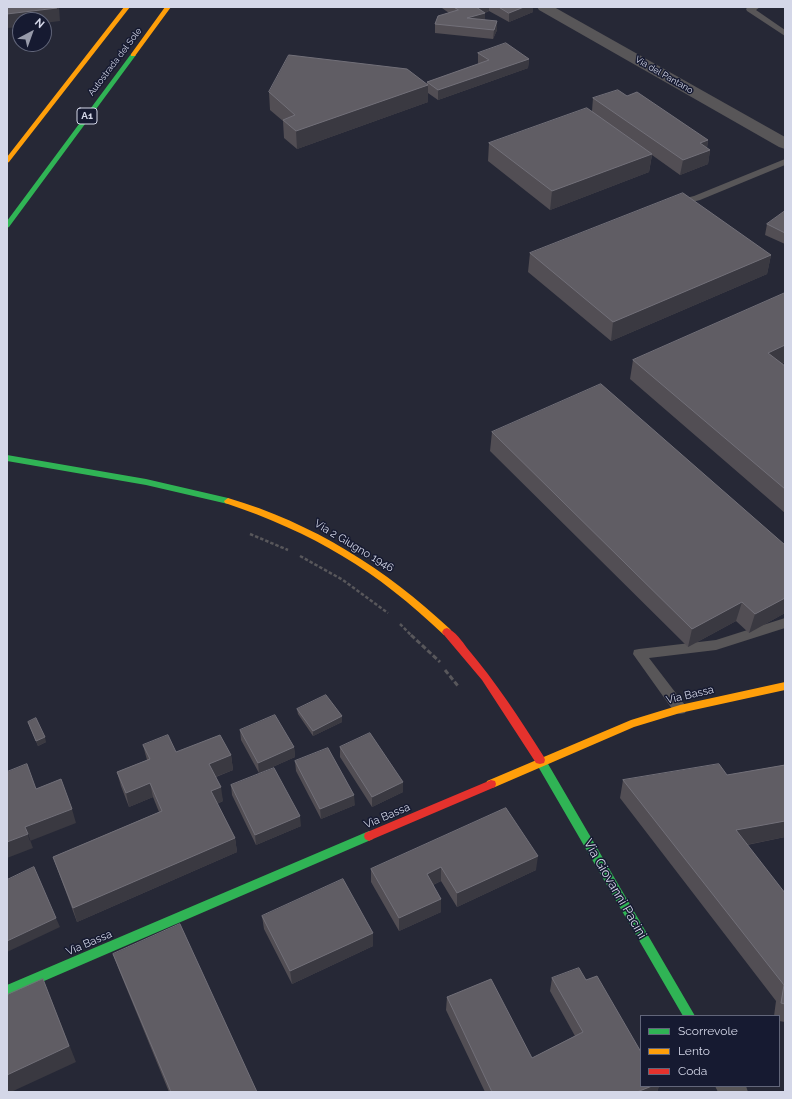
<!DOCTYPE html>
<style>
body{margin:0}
#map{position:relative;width:792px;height:1099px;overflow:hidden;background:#262836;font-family:Raleway,sans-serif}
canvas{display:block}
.frame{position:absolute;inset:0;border:8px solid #d4d7e8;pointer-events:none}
.legend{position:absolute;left:640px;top:1015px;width:140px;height:72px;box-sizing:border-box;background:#161a31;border:1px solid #62667a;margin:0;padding:5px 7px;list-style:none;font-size:12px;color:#d4d7e8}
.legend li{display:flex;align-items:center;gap:8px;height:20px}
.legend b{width:20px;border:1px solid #62667a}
.north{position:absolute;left:12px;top:12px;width:40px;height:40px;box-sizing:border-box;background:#161a31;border:1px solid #62667a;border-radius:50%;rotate:41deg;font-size:11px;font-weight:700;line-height:16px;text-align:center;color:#d4d7e8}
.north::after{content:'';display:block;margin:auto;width:14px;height:18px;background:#979aaa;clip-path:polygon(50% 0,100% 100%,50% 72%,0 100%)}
</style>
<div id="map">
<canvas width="792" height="1099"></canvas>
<div class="frame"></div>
<ul class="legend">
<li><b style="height:5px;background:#30b455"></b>Scorrevole</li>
<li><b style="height:5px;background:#ff9f0a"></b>Lento</li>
<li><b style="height:5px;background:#e5322d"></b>Coda</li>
</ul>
<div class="north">N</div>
</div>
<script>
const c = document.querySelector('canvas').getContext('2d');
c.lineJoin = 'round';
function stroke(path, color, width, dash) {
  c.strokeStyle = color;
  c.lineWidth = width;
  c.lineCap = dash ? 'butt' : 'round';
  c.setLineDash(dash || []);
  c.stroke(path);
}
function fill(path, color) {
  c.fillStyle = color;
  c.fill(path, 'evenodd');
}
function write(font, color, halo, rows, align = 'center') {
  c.font = font + ' Raleway,sans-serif';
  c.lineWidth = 3;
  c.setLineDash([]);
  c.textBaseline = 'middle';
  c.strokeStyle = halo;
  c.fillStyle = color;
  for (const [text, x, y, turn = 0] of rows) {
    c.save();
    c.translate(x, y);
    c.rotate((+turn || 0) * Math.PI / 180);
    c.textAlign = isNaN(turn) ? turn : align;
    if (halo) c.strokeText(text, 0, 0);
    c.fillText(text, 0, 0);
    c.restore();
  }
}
stroke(new Path2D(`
 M250,534L288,550
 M300,556L343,580L388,613
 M400,624L412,636`), '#58575b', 2.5, [3.5, 2]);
stroke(new Path2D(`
 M411,635L440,662
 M445,670L458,686`), '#58575b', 3, [5, 2.5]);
fill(new Path2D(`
 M748,7H760L756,10L785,30V36L747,11L746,9Z
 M785,159V165L700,200L681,205L676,202L678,200L694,196Z
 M785,618V628L716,650L649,658L685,705L687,709L685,713L680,714L675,713L633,654L634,650L639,649L716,640Z`), '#585658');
fill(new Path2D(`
 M537,7H554L785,137V149L779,147L539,10Z
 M715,1086H746L748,1092H718Z`), '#585658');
fill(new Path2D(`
 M131,54L136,55L9,227L7,228V221Z
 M7,455L146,479L228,498L232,501L228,504L146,485L7,461Z
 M540,756L544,757L695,1016H683L536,763L535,760L536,757Z
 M369,831L373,833L374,836L373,839L7,997V985Z`), '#30b455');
fill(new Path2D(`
 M124,7H130L9,162L7,163V157Z
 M165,7H171L135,56H131V54Z
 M228,498C313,523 386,569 450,629L452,632L450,635H444C376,570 314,533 225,503L224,501Z
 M785,682V690L680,713L634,727L495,787L491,788L487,787L486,784L487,781L631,720L680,705Z`), '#ff9f0a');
fill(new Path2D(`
 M447,628C455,631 462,641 467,648C496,682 520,719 544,757L545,760L544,763L540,764L536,763L482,680L444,635L442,632L444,629Z
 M491,780L495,781L496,784L495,787L373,839L369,841L365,839L364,836L365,833Z`), '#e5322d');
fill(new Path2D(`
 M442,7H533V12L509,22L489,11L485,13V20L497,30L493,39L435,33V24L449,13L442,8Z
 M478,53L529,59L528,68L438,100L428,93V102L297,149L284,138L283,121L270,110L269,92L427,84V82L479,64L478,63Z
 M627,96L708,140L707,148L710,150L708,164L680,175L652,155L649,172L550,210L488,161L489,143L592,111L593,98Z
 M785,211V244L765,235L767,224Z
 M530,253L771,255L767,274L611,341L528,272Z
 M785,293V362L782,364L785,366V513L630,379L633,360Z
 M492,432L785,545V613L749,633L736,621L688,647L490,451Z
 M297,709L342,716V722L313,736L298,714Z
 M28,722L46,742L38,746Z
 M240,730L294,747L295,757L259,773L241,740Z
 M143,745L176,752L231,755L233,770L216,777L223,801L217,804L235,838L237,852L77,922L53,857L159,812L153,797L129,807L121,786L117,772L147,760Z
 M340,747L403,792L372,807L340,757Z
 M295,761L355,805L321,819L296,771Z
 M785,765V837L747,845L785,893V1022L779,1021V1016H774L776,1001L620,798L623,780L727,775Z
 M231,785L301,826L256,845L232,795Z
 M506,808L536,870L457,907L441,881L433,885L441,912L399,931L371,882V869Z
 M262,916L373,933V946L292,984L264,929Z
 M113,954L257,1092H169L119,970Z
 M552,978L586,980L659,1086L657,1092H485L446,1010L447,997L532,1058L575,1036L550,991Z`), '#524e54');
fill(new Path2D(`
 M59,7L60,21L44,23V20H20V27L7,28V14Z
 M476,7H489V11L484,13H485V22L467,27V18Z
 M524,7H533V12L509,22V13Z
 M497,21V30L493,39L494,30Z
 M529,59L528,68L438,100V90Z
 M428,85V102L297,149L296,131Z
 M708,140L706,152L710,150L708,164L680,175L683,160L700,143Z
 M652,154L649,172L550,210L552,191Z
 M771,255L767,274L611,341L613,322Z
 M785,345V362L764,372L768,353Z
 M785,598V613L749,633L755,614Z
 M742,602L736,621L688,647L692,629Z
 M342,716V722L313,736V731Z
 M45,737L46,742L38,746L36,741Z
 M294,747L295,757L259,773L258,763Z
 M231,755L233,770L212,778L209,764Z
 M403,782V792L372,807V797Z
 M150,783L153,797L129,807L126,793Z
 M221,787L223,801L214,805L211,791Z
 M354,795L355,805L321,819L320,809Z
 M72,809L76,823L30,841L25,827Z
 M300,816L301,826L256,845L255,835Z
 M785,821V837L730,848L736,830Z
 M28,834L33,848L7,858V842Z
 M235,838L237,852L77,922L73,908Z
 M538,856L536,870L457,907V893Z
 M441,867V881L426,888L427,874Z
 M441,899V912L399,931V918Z
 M56,918L60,927L7,952V941Z
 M373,933V946L292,984L290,971Z
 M50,996L76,1062L11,1092H7V1075Z
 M652,1086H659L657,1092H637Z`), '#3a3941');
const building = new Path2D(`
 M7,7H57V8L7,14Z
 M454,7H476L485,13L467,18L497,21L494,30L435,24L438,16L458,10Z
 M499,7H524L509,13Z
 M506,43L529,59L438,90L427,82L489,60L478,53Z
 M289,55L407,69L428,85L296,131L283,120L295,115L269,92Z
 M618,90L627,96L637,92L708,140L700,143L710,150L683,160L593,98Z
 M587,108L652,154L552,191L489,143Z
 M683,193L771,255L613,322L530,253Z
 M785,211V233L767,224Z
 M785,293V345L768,353L785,366V489L633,360Z
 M601,384L785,545V598L755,614L742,602L692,629L492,432Z
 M326,695L342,716L313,731L297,709Z
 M275,715L294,747L258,763L240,730Z
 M36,718L45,737L36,741L28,722Z
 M370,733L403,782L372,797L340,747Z
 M168,735L176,752L220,735L231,755L209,764L221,787L211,791L235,838L73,908L53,857L162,811L150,783L126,793L117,772L150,759L143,745Z
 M328,748L354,795L320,809L295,761Z
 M27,764L36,789L61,779L72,809L25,827L28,834L7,842V772Z
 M719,764L727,775L785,765V821L736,830L785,893V1004L781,1003L784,985L623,780Z
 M274,768L300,816L255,835L231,785Z
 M506,808L538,856L457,893L441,867L427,874L441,899L399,918L371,869Z
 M34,867L56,918L7,941V880Z
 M343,879L373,933L290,971L262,916Z
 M180,924L257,1092H171L113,954Z
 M579,968L586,980L597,976L641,1052V1086H652L637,1092H492L447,997L491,979L532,1058L583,1032L552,978Z
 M43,979L69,1046L7,1075V995Z`);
fill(building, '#605d64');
stroke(building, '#727079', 1);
write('9px', '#d4d7e8', '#161a31', [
 ["Autostrada del Sole",115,62,-53],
 ["Via del Pantano",664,75,30]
]);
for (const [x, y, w] of [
 [87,116,20]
]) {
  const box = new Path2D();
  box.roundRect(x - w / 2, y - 8, w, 16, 3);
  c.fillStyle = '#161a31';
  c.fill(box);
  stroke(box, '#d4d7e8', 1);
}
write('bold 10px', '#d4d7e8', null, [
 ["A1",87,116]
]);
write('11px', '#d4d7e8', '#161a31', [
 ["Via 2 Giugno 1946",354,546,31],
 ["Via Bassa",690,695,-13],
 ["Via Bassa",387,816,-23],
 ["Via Bassa",89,943,-23]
]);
write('13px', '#d4d7e8', '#161a31', [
 ["Via Giovanni Pacini",615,889,60]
]);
</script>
